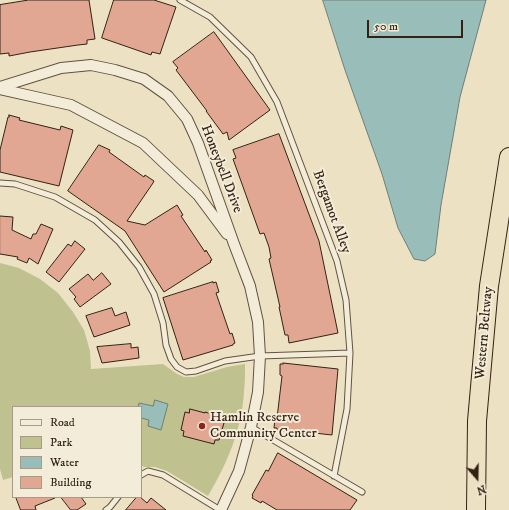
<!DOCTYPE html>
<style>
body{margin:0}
#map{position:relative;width:509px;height:510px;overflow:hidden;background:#ece2c3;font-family:"IM FELL DW Pica",serif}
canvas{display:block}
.legend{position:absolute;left:12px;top:406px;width:130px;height:92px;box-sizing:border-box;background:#f3ecd8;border:1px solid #a69b8a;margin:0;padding:5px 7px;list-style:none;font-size:12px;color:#332214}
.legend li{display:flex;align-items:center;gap:8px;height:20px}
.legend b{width:20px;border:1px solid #a69b8a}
.north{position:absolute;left:457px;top:458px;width:40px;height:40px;-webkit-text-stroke:3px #f3ecd8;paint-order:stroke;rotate:160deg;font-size:11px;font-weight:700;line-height:16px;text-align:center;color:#332214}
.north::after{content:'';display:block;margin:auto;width:14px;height:18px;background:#332214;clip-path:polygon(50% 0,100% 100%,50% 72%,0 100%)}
.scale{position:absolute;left:367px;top:20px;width:96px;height:18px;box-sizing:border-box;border:2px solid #332214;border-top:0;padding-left:5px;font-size:12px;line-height:14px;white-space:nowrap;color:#332214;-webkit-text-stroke:3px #f3ecd8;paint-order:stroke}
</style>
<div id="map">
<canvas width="509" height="510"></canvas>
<ul class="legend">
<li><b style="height:5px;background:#f3ecd8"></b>Road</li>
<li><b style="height:11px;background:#bfc18f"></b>Park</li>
<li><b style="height:11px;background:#99bdb8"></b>Water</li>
<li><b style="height:11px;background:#e2a792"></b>Building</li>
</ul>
<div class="north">N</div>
<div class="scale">50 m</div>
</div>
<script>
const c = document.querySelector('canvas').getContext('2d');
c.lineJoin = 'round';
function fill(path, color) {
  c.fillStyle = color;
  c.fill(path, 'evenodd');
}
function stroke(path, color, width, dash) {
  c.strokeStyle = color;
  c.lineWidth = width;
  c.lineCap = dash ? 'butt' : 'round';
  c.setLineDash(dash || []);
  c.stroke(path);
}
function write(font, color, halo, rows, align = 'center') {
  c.font = font + ' "IM FELL DW Pica",serif';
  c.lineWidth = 4;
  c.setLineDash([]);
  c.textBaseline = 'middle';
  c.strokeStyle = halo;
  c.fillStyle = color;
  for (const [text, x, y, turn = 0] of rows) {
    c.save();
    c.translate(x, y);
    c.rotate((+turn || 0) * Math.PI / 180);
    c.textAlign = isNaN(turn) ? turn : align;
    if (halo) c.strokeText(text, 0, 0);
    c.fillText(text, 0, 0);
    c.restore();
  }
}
fill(new Path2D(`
 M0,263L19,268L40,279L58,293L73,312L84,330L90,351L91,369L163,364L177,374L184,377H194L227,367L245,364C245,373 245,382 244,392C242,429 227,464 208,496L167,471L155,467H144L141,465V407H13V477L3,480L0,469Z`), '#bfc18f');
const water = new Path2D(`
 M323,0H486L460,97L441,205L435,254L425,261L414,259L398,228L382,174L345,70Z
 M155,400L168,404L161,430L148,426L149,420L141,418V407H138L139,403L153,406Z`);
fill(water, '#99bdb8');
stroke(water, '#707f76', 1);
const building = new Path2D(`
 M29,0H89L95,39L87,40V44L78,45L30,52L9,56V53L0,54V5Z
 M114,0H154L176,7L160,54L152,52L151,55L102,38Z
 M214,32L270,110L229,140L227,132L223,134L206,111H207L176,70L178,68L173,62Z
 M9,115L20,118L19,120L23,121L60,130L61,126L73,130L59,186L0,172V150L8,117H9Z
 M279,134L319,241L338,333L289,343L288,335H285L279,307H280L269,259L271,258L269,247L264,233L260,234L233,159L236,158L233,150Z
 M99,145L110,150L109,152L144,177L145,175L154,181L153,183L127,221L145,225L177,205L183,215L181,216L205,252L206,250L212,260L210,261L211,262L164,292L125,231L68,191Z
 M0,216L13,217L12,230L31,239L33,234H36L41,224L53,229L38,264L29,258L27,263L17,259L18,257L0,254Z
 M75,241L85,249L59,282L46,272L68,244L71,246Z
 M102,273L111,284L80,307L74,299L76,297L69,289L88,274L93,280Z
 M213,282V283L216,282L219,292L216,293L230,334L232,333L235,343L233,344V345L183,360L163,298Z
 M112,308L115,316L126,312L130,325L94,337L86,316Z
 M131,344V348L138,347L139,358L102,363L97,347Z
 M283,363L338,369L332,435L305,432V433L277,430V428H274L275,418H277L282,376L280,375V364H283Z
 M190,409L205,413V412L221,417L220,421L224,423L219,440H215L214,444L183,436L184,431L181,430L185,412L189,413Z
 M278,453L357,500L350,510H277L262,501L261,503L252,498L253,496L252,495L266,470L268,471Z
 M16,497H55V498L35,506L36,510H21Z
 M61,497H81L86,504L77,510H71Z
 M137,497H140L147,503L151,498L166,510H126Z`);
fill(building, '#e2a792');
stroke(building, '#332214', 1);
const lane = new Path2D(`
 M180,0L210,17L251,57L277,102L337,261L346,300L350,353L347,409L334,476
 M0,183L15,184L55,197L95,220L119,242L139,267L154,294L163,323L166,345L171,359L177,367L186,372L196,371L225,361L260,356L350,353
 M251,427L362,492
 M141,475L148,471L163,475L220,510
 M106,510L110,507L118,497`);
const street = new Path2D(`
 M0,87L61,68L91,65L115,70L144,79L168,96L187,119L198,143L234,244L250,286L258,322L260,356L258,392L251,427L239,471L221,510
 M0,89L71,105L143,143L198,195L227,234`);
const highway = new Path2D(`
 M476,510L477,421L489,286L509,157`);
stroke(lane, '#615240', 7);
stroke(street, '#615240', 12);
stroke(highway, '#332214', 20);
stroke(lane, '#f3ecd8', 5);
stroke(street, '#f3ecd8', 10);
stroke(highway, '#ece2c3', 18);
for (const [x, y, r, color] of [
 [202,426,4,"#8f2418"]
]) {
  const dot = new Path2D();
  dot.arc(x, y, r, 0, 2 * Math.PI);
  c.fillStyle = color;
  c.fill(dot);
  stroke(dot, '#f3ecd8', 1.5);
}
write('14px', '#332214', '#f3ecd8', [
 ["Honeybell Drive",221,169,69],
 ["Bergamot Alley",331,212,70],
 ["Western Beltway",485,333,-85]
]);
write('14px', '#332214', '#f3ecd8', [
 ["Hamlin Reserve",210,418],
 ["Community Center",210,434]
], 'left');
</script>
